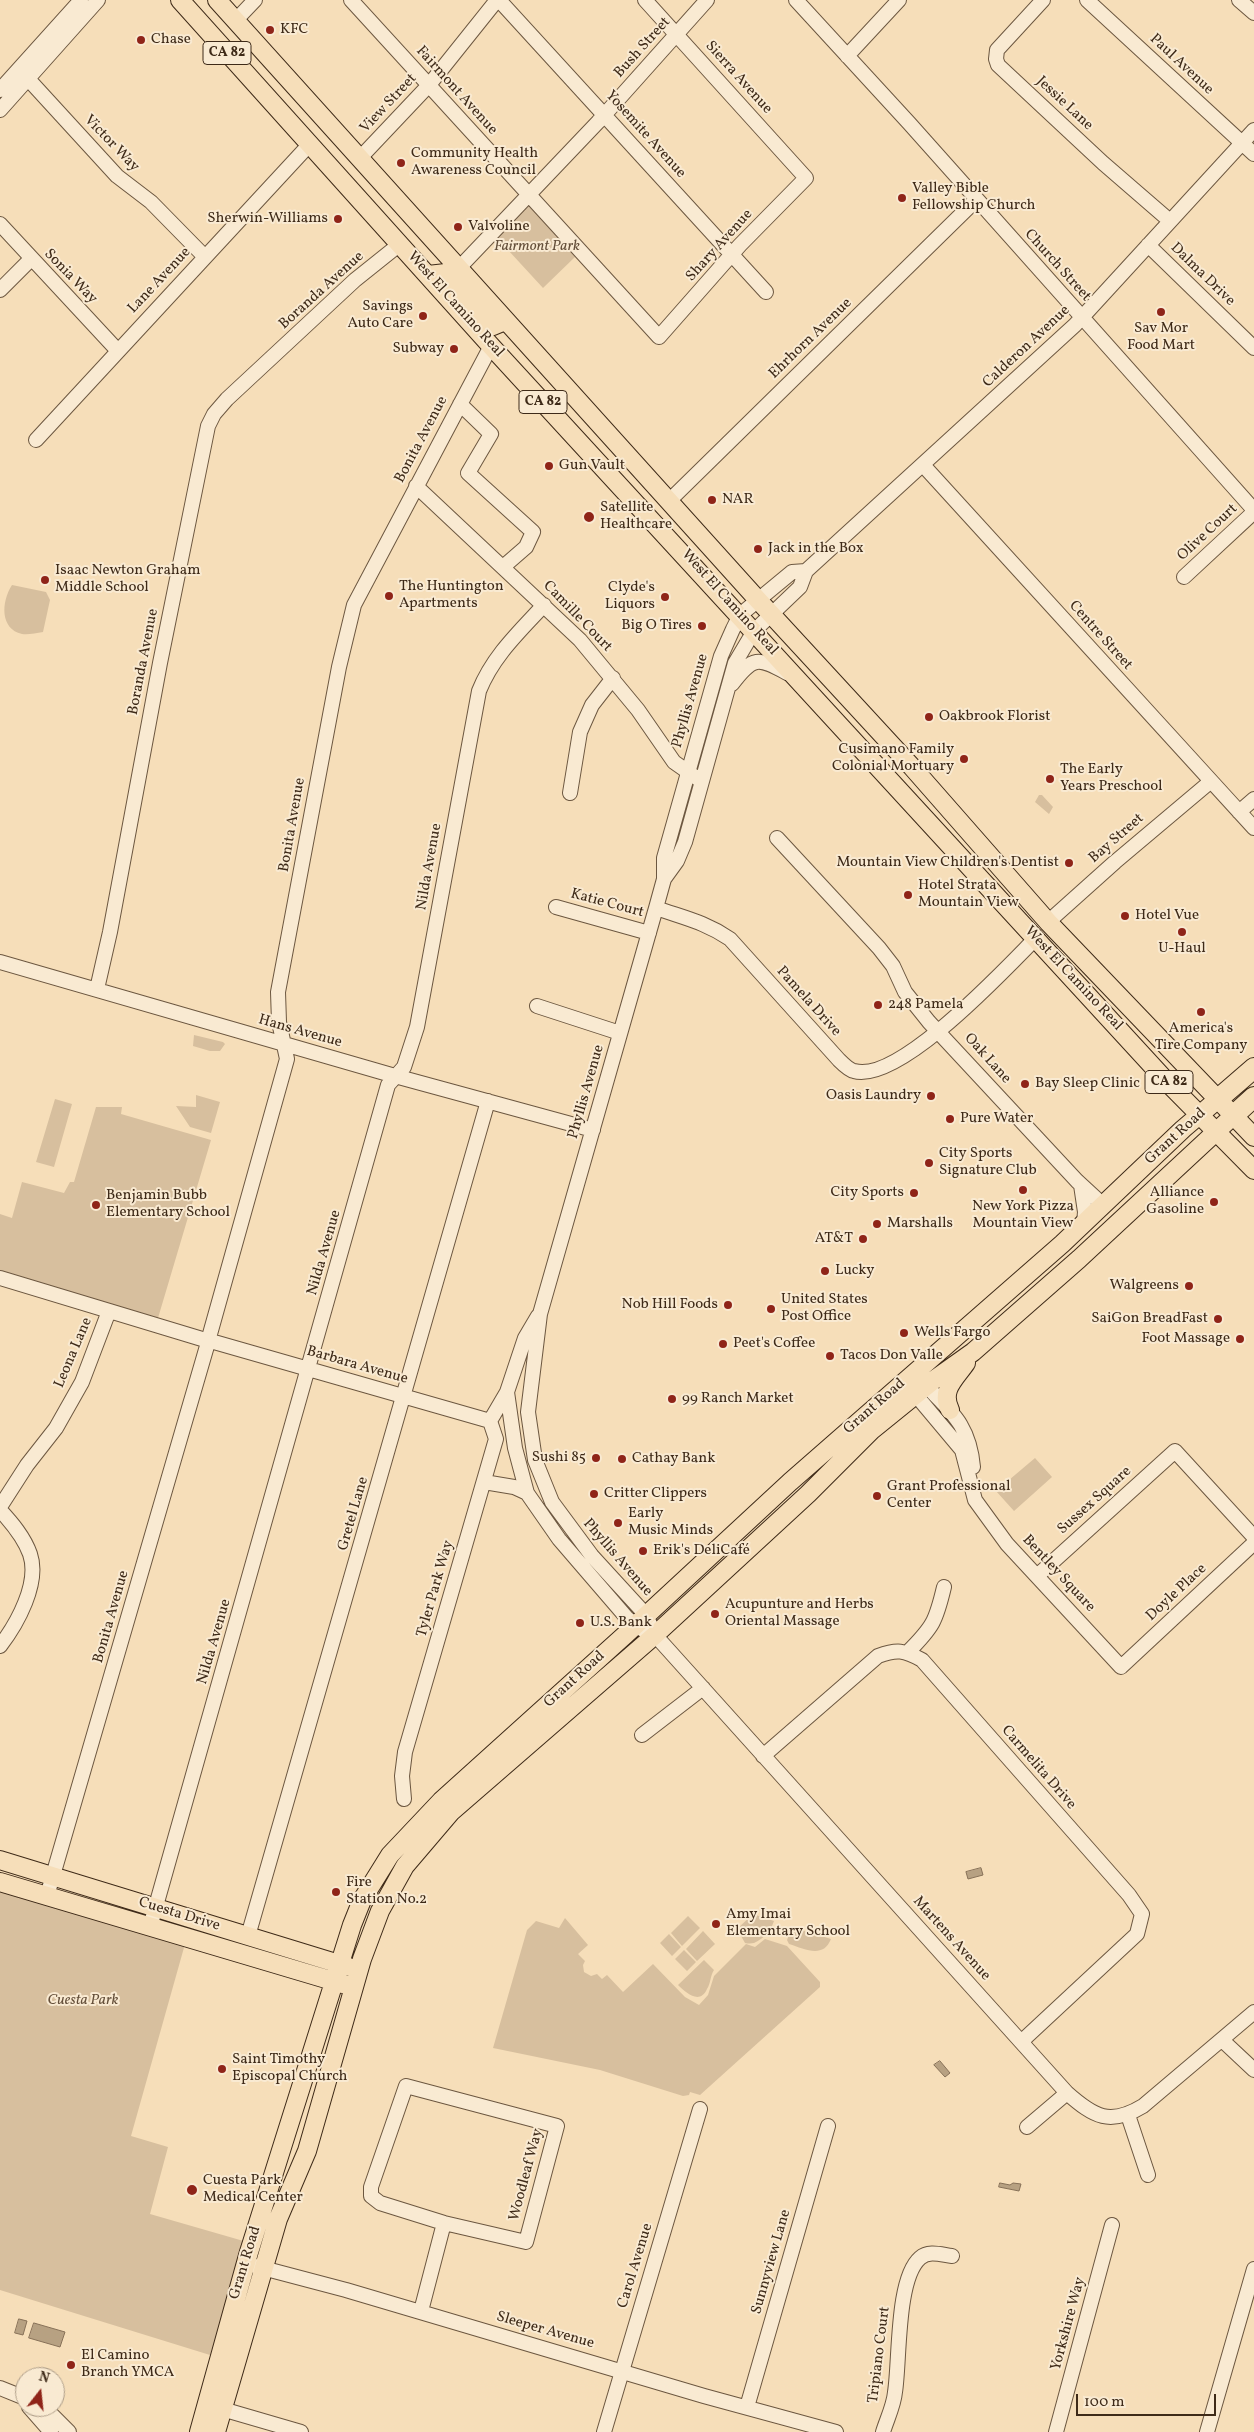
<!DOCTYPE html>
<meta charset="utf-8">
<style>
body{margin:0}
#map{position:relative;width:1254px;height:2432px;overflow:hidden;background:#f6deb9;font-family:Vollkorn,serif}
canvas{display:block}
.north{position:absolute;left:15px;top:2367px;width:50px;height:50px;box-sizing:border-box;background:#f9ead2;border:1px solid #ae9d88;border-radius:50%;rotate:16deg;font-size:14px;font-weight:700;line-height:20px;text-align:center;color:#3e2a18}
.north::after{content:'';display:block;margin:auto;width:18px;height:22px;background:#8f2418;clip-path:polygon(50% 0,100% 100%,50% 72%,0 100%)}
.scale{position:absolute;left:1076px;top:2394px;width:140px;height:22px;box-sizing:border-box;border:2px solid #3e2a18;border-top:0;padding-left:6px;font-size:15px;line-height:18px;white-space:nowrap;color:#3e2a18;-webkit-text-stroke:4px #f9ead2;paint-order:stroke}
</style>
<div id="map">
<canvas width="1254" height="2432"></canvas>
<div class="north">N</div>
<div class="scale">100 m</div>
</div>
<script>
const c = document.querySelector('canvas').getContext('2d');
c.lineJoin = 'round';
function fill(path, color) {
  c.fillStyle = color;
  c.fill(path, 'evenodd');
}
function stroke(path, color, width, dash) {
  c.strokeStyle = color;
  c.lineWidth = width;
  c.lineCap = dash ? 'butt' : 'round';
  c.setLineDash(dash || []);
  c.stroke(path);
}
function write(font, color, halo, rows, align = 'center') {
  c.font = font + ' Vollkorn,serif';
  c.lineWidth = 4;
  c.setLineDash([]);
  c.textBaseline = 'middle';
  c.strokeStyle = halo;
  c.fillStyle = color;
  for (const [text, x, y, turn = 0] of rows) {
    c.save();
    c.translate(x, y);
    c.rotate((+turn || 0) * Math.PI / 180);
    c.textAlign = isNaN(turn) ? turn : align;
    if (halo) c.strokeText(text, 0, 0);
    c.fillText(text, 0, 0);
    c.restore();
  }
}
fill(new Path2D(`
 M529,203L576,256L543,288L497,238Z
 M12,585L46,592L50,600L43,632C36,633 28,635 22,634C0,629 1,602 12,585Z
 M1039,795H1042L1053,807L1049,814L1035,802Z
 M194,1035L223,1042L225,1044L220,1051H210L193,1046Z
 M196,1095L220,1102L211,1133L190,1127L176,1106L196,1107Z
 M55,1099L72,1104L54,1167L36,1162Z
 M96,1107H122L121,1114L211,1140L158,1318L0,1270V1214L12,1218L22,1182L64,1193L70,1182H74Z
 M1035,1458L1052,1477L1014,1511L996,1491Z
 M0,1887L185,1944L131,2136L168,2147L150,2214L247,2242L210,2355L0,2290Z
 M753,1914L774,1921L768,1936L766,1935C758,1941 755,1945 745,1943L737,1929Z
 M688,1916L700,1928L682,1946L671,1933Z
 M565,1918L588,1945L578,1954L585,1961L583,1965L584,1972L591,1976L597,1974L602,1979L607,1975L623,1992L653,1964L685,1997L699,2005L708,1995L714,1976L746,1944L755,1947L765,1939L787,1946L820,1982V1987L700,2095L690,2092L689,2095L683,2096L600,2070L493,2048L527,1930L536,1921L559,1928Z
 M792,1927L831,1939C823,1959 805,1949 789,1944L787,1940Z
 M703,1931L715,1944L697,1961L686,1949Z
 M669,1934L681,1947L672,1956L660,1943Z
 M684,1950L696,1962L687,1971L675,1959Z
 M704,1960L714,1970C710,1976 711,1983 707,1989C700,2005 686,1993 678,1985Z`), '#d7bf9e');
const water = new Path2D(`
 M981,1868L983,1875L968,1879L966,1872Z
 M940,2061L950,2073L945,2077L934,2065Z
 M1000,2183L1010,2185L1013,2183L1021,2184L1019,2191L999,2187Z
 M19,2319L27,2321L23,2335L15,2333Z
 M34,2323L65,2332L60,2347L29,2338Z`);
fill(water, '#b7a182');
stroke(water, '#877158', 1);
const minor = new Path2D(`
 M351,0L659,337L740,245L806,178L645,0
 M499,0L766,292
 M796,0L909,123L1254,510
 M1043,0L997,50L996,59L998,65L1103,163L1170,221
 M1087,0L1254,154
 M1239,0L1254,13
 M235,21L255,0
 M847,56L899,0
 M19,69L117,176L151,202L205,257
 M0,90L81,0
 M0,110L98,0
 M1254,130L1075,325L806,571L792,572L740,615L733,629L721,656L664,858V879L656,908L540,1314L528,1412L535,1460L552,1502L592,1556L646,1615L655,1635L1067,2093C1094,2117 1110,2126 1143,2106L1254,2012
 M359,159L429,85L497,0
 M0,224L118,351
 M1148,245L1254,348
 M458,269L598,122L707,0
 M0,290L31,259
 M460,404L491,434L468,473L533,532L526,547L503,567
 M36,440L309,145
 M923,465L1254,828
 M416,486L580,640L638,710L674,762L701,781
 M669,501L976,200
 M1184,577L1254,512
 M732,684C753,656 758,657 787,673
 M570,793L580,732L592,705L613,678
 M1239,812L1254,799
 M777,838L879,948L893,966L905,992L929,1022L1077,1181L1103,1205
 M664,879L677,861L685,842L735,663L754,631L800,587L806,571
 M556,907L649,933
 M656,908C684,918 705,922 730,939L839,1060C843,1064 849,1070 854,1071C899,1084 1005,969 1036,938
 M1048,922L1115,862L1210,782
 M0,962L395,1076L593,1130
 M97,989L110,932L160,663L208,426L214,414L227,399L355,280L400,244
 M537,1006L620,1033
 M1081,1185L1085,1212L1084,1223
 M0,1278L202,1339
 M538,1316L525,1338L507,1392L515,1448L527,1493L559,1539L627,1618L643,1630
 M210,1334L287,1059L279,1022L278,992L339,667L354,605L491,346
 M214,1342L490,1421
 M920,1379C948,1410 969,1421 973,1467
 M910,1388L962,1450L975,1500L1007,1544L1121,1667L1254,1543
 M490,1421L507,1392
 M484,1482L514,1487L527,1493
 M0,1507L27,1465L56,1428L82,1382L109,1311
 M0,1510C12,1523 24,1537 30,1554C40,1583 17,1624 0,1646
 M1037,1576L1175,1451L1254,1537
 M908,1652C933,1627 936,1621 944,1587
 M642,1735L703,1688
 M763,1756L878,1656C897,1649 904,1650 922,1660L1129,1895L1142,1914L1137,1934L1022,2041
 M404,1799L402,1776L405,1752L496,1439L490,1421
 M47,1896L207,1346
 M150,1927L388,1085L404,1067L417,1027L479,691C493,656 519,632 544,605
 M248,1936L488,1101
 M1222,2040L1254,2070
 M406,2086L557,2126L526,2242L444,2223L380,2203L371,2196V2187Z
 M1128,2115L1148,2175
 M1027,2127L1067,2093
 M255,2266L346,2290L704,2396L836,2432
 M421,2311L444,2223
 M0,2388L25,2398
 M29,2407L51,2432
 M44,2407L69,2432
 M747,2407L828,2126
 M222,2409L301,2432
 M604,2432L700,2109
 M883,2432C887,2419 894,2405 895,2392C900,2361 896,2279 920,2258C929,2250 942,2255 952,2256
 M1056,2432L1112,2225
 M1207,2432L1254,2269`);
const major = new Path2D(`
 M180,0L491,346L1169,1084L1254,1170
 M217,0L758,600L912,767L1048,922L1254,1137
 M428,275L446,273L493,326L505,321
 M950,1410C940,1390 955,1379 966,1363
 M0,1860L349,1967
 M0,1882L343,1984
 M199,2432L249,2252L352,1925L362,1900L390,1855L441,1801L625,1635L790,1482L1062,1244L1183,1129L1217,1100
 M216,2432L278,2219L307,2151L362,1959L380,1911L405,1866L451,1812L655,1635L808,1494L872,1430L935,1379L973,1352L1079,1259L1233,1116`);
const highway = new Path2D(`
 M1217,1100L1254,1068
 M1233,1116L1254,1097`);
stroke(minor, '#6c5740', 16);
stroke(major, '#3e2a18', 20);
stroke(highway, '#3e2a18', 22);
stroke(minor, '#f9ead2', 14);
stroke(major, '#f6deb9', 18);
stroke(highway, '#f6deb9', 20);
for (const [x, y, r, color] of [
 [270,30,5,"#8f2418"],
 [141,40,5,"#8f2418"],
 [401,163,5,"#8f2418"],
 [902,198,5,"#8f2418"],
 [338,219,5,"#8f2418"],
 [458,227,5,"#8f2418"],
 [1161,312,5,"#8f2418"],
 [423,316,5,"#8f2418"],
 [454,349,5,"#8f2418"],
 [549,466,5,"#8f2418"],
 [712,500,5,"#8f2418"],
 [589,517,6,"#8f2418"],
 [758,549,5,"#8f2418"],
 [45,580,5,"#8f2418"],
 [389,596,5,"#8f2418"],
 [665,597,5,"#8f2418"],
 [702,626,5,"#8f2418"],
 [929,717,5,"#8f2418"],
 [964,759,5,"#8f2418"],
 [1050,779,5,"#8f2418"],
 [1069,863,5,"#8f2418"],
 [908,895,5,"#8f2418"],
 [1125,916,5,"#8f2418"],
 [1182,932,5,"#8f2418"],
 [878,1005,5,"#8f2418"],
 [1201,1012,5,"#8f2418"],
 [1025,1084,5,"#8f2418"],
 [931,1096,5,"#8f2418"],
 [950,1119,5,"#8f2418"],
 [929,1163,5,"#8f2418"],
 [1023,1190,5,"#8f2418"],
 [914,1193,5,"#8f2418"],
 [1214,1202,5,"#8f2418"],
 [96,1205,5,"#8f2418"],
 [877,1224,5,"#8f2418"],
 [863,1239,5,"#8f2418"],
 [825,1271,5,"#8f2418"],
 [1189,1286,5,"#8f2418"],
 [728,1305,5,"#8f2418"],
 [771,1309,5,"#8f2418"],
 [1218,1319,5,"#8f2418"],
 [904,1333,5,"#8f2418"],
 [1240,1339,5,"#8f2418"],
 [723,1344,5,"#8f2418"],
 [830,1356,5,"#8f2418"],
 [672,1399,5,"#8f2418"],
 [596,1458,5,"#8f2418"],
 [622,1459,5,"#8f2418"],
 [594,1494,5,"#8f2418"],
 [877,1496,5,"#8f2418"],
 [618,1523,5,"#8f2418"],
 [643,1551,5,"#8f2418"],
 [715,1614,5,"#8f2418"],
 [580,1623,5,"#8f2418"],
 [336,1892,5,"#8f2418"],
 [716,1924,5,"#8f2418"],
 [222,2069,5,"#8f2418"],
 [192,2190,6,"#8f2418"],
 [71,2365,5,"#8f2418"]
]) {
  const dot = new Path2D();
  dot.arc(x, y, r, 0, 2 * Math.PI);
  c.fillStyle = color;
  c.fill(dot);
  stroke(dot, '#f9ead2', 2);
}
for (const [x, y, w] of [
 [227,53,48],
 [543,402,48],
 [1169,1082,48]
]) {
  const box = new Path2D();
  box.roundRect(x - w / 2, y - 11.5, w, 23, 4);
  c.fillStyle = '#f9ead2';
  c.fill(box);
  stroke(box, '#3e2a18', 1);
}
write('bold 14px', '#3e2a18', null, [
 ["CA 82",227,53],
 ["CA 82",543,402],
 ["CA 82",1169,1082]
]);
write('15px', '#3e2a18', '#f9ead2', [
 ["KFC",280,30],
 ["Chase",151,40],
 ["Community Health",411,154],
 ["Awareness Council",411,171],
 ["Valley Bible",912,189],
 ["Fellowship Church",912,206],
 ["Sherwin-Williams",328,219,"right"],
 ["Valvoline",468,227],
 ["Savings",413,307,"right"],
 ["Auto Care",413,324,"right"],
 ["Sav Mor",1161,329,"center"],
 ["Food Mart",1161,346,"center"],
 ["Subway",444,349,"right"],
 ["Gun Vault",559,466],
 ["NAR",722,500],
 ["Satellite",600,508],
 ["Healthcare",600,525],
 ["Jack in the Box",768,549],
 ["Isaac Newton Graham",55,571],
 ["Middle School",55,588],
 ["The Huntington",399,587],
 ["Apartments",399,604],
 ["Clyde's",655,588,"right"],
 ["Liquors",655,605,"right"],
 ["Big O Tires",692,626,"right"],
 ["Oakbrook Florist",939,717],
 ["Cusimano Family",954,750,"right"],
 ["Colonial Mortuary",954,767,"right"],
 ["The Early",1060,770],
 ["Years Preschool",1060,787],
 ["Mountain View Children's Dentist",1059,863,"right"],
 ["Hotel Strata",918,886],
 ["Mountain View",918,903],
 ["Hotel Vue",1135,916],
 ["U-Haul",1182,949,"center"],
 ["248 Pamela",888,1005],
 ["America's",1201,1029,"center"],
 ["Tire Company",1201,1046,"center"],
 ["Bay Sleep Clinic",1035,1084],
 ["Oasis Laundry",921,1096,"right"],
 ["Pure Water",960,1119],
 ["City Sports",939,1154],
 ["Signature Club",939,1171],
 ["City Sports",904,1193,"right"],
 ["Alliance",1204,1193,"right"],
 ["Gasoline",1204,1210,"right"],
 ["Benjamin Bubb",106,1196],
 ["Elementary School",106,1213],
 ["New York Pizza",1023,1207,"center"],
 ["Mountain View",1023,1224,"center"],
 ["Marshalls",887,1224],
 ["AT&T",853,1239,"right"],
 ["Lucky",835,1271],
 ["Walgreens",1179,1286,"right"],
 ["United States",781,1300],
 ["Post Office",781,1317],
 ["Nob Hill Foods",718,1305,"right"],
 ["SaiGon BreadFast",1208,1319,"right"],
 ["Wells Fargo",914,1333],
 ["Foot Massage",1230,1339,"right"],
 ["Peet's Coffee",733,1344],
 ["Tacos Don Valle",840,1356],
 ["99 Ranch Market",682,1399],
 ["Sushi 85",586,1458,"right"],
 ["Cathay Bank",632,1459],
 ["Grant Professional",887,1487],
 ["Center",887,1504],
 ["Critter Clippers",604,1494],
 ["Early",628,1514],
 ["Music Minds",628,1531],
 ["Erik's DeliCafé",653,1551],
 ["Acupunture and Herbs",725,1605],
 ["Oriental Massage",725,1622],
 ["U.S. Bank",590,1623],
 ["Fire",346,1883],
 ["Station No.2",346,1900],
 ["Amy Imai",726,1915],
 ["Elementary School",726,1932],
 ["Saint Timothy",232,2060],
 ["Episcopal Church",232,2077],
 ["Cuesta Park",203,2181],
 ["Medical Center",203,2198],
 ["El Camino",81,2356],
 ["Branch YMCA",81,2373]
], 'left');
write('15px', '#3e2a18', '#f9ead2', [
 ["Bush Street",643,48,-48],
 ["Paul Avenue",1181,65,43],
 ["Sierra Avenue",738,78,48],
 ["Fairmont Avenue",456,91,48],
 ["View Street",389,104,-47],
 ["Jessie Lane",1064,104,43],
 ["Yosemite Avenue",645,135,48],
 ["Victor Way",111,144,46],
 ["Shary Avenue",720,246,-48],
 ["Church Street",1057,266,48],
 ["Dalma Drive",1202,275,44],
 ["Sonia Way",70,277,46],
 ["Lane Avenue",160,281,-47],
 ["Boranda Avenue",322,291,-42],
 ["West El Camino Real",455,305,48],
 ["Ehrhorn Avenue",811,339,-44],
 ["Calderon Avenue",1027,347,-43],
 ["Bonita Avenue",422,440,-62],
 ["Olive Court",1208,533,-43],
 ["West El Camino Real",729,603,48],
 ["Camille Court",577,617,46],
 ["Centre Street",1100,636,48],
 ["Boranda Avenue",144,662,-79],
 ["Phyllis Avenue",691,701,-74],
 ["Bonita Avenue",293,825,-80],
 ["Bay Street",1117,839,-41],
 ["Nilda Avenue",430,867,-80],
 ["Katie Court",607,904,15],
 ["West El Camino Real",1073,979,47],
 ["Pamela Drive",808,1002,48],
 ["Hans Avenue",300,1032,16],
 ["Oak Lane",987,1059,48],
 ["Phyllis Avenue",587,1092,-74],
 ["Grant Road",1176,1137,-42],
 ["Nilda Avenue",325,1253,-74],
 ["Leona Lane",74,1353,-67],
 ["Barbara Avenue",357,1366,16],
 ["Grant Road",875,1407,-41],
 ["Sussex Square",1095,1501,-42],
 ["Gretel Lane",354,1514,-74],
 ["Phyllis Avenue",617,1558,49],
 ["Bentley Square",1058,1574,47],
 ["Tyler Park Way",436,1589,-74],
 ["Doyle Place",1177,1593,-43],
 ["Bonita Avenue",112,1617,-74],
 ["Nilda Avenue",215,1642,-74],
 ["Grant Road",575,1680,-42],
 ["Carmelita Drive",1038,1768,49],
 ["Cuesta Drive",179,1915,17],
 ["Martens Avenue",951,1939,48],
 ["Woodleaf Way",527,2175,-75],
 ["Sunnyview Lane",772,2262,-74],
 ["Grant Road",246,2263,-73],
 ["Carol Avenue",636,2266,-73],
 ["Yorkshire Way",1069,2324,-75],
 ["Sleeper Avenue",545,2331,16],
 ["Tripiano Court",880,2355,-83]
]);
write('italic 15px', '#644f3a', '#f9ead2', [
 ["Fairmont Park",537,247],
 ["Cuesta Park",83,2001]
]);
</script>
